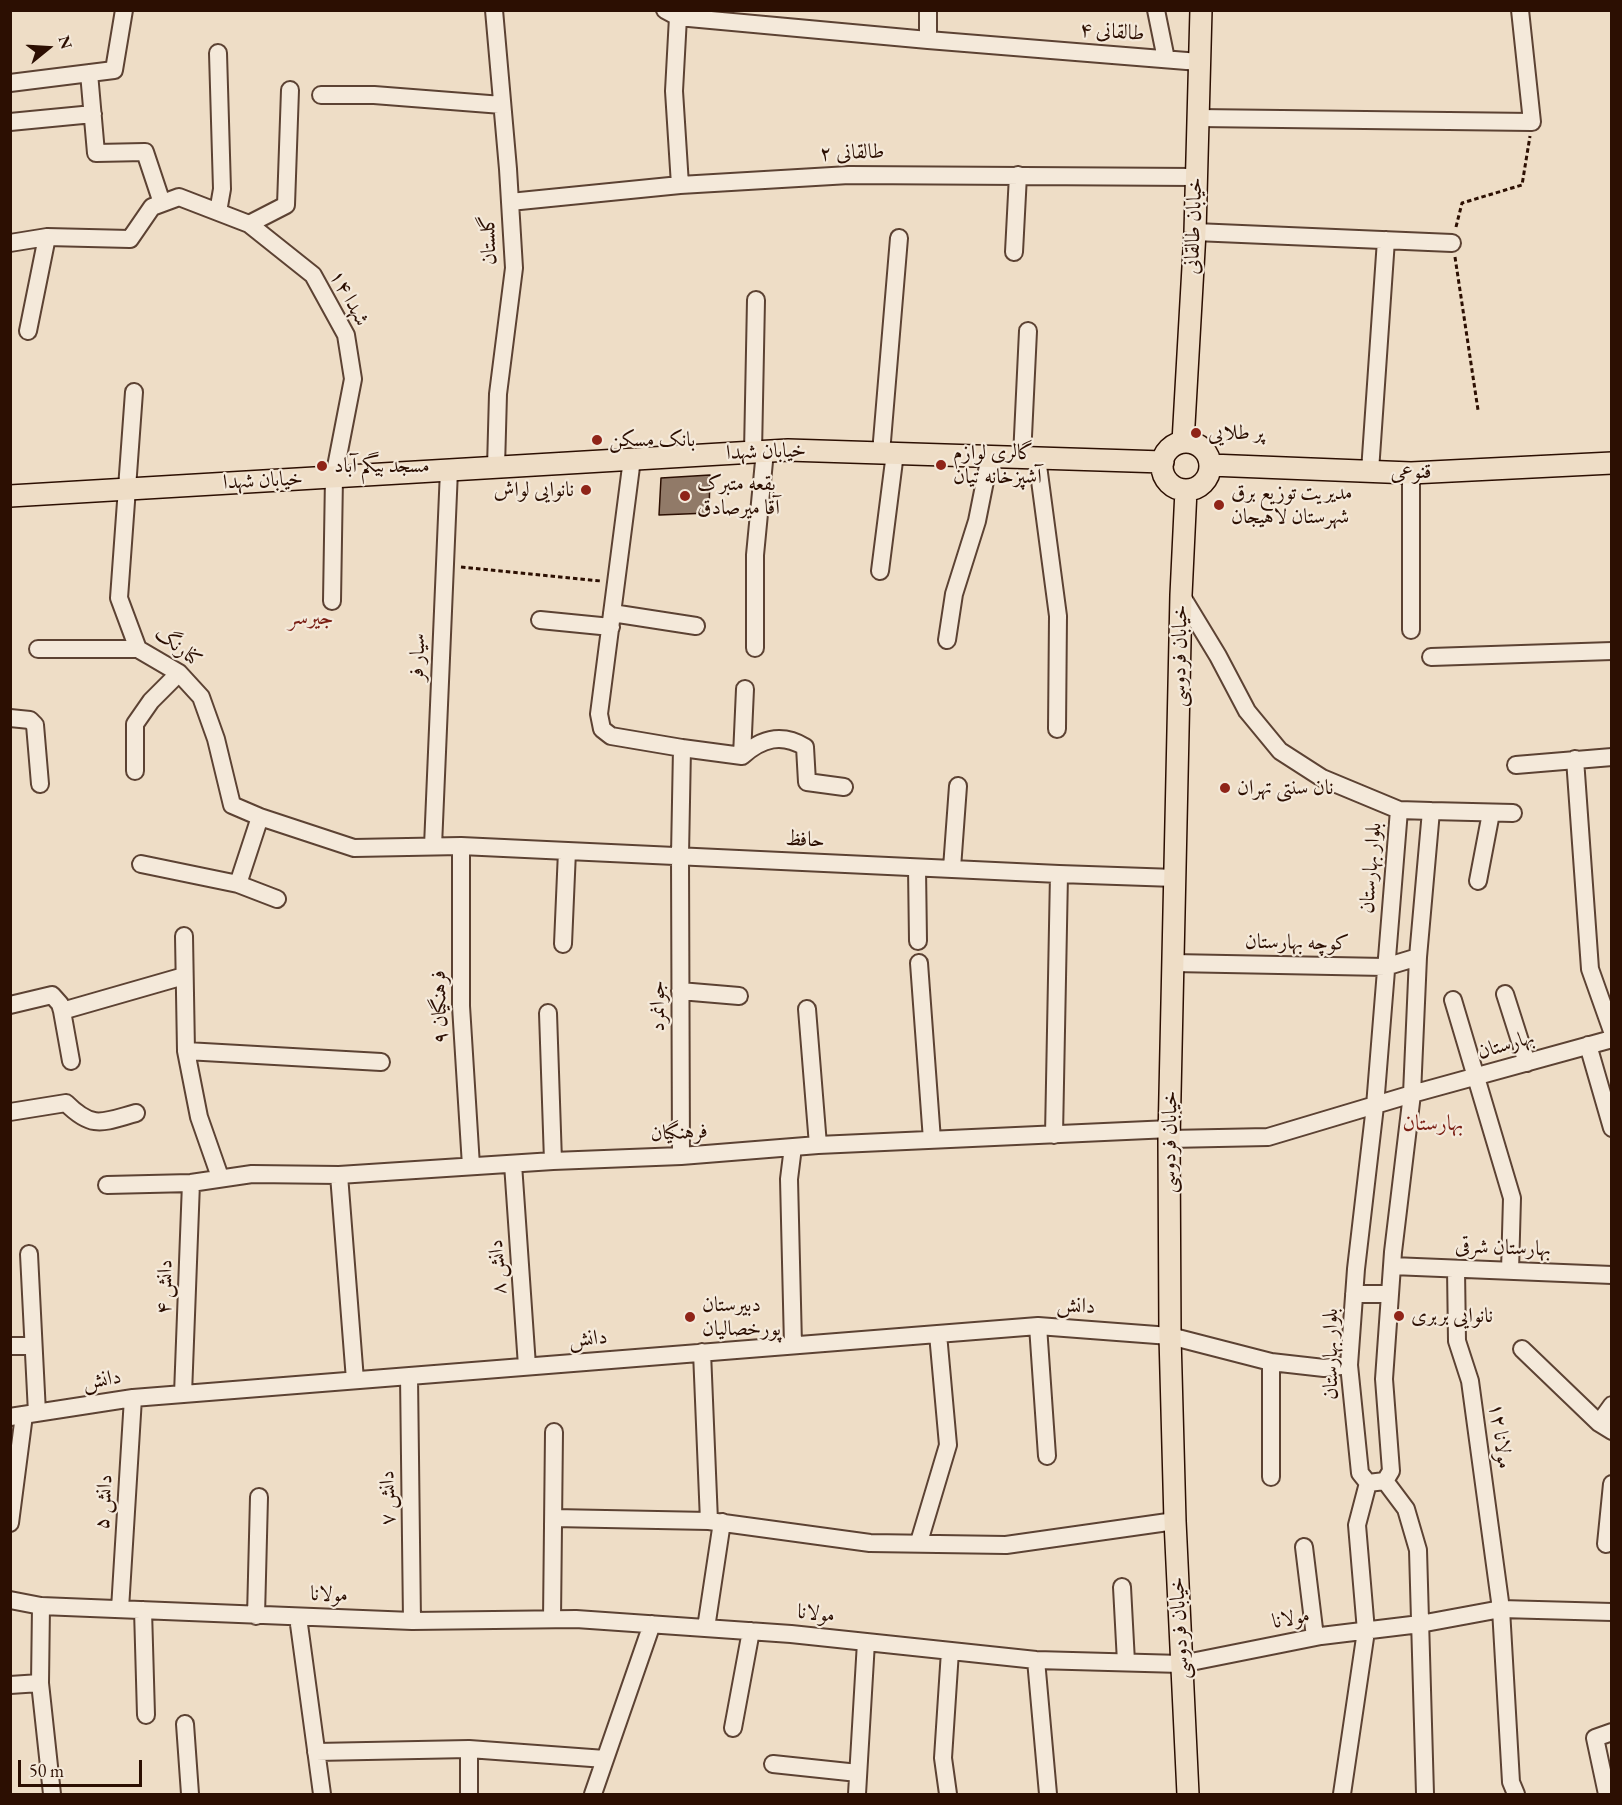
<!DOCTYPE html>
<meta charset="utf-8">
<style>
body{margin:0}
#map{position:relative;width:1622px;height:1805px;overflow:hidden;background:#eeddc6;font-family:"EB Garamond",serif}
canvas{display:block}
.frame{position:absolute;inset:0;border:12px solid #2c0f02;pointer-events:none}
.north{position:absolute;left:18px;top:18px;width:60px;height:60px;-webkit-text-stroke:4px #f4e9da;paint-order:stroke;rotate:72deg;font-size:16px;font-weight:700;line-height:24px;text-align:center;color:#2c0f02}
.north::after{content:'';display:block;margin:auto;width:21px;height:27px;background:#2c0f02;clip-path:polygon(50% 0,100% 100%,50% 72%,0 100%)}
.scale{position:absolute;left:18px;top:1760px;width:124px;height:27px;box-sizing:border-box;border:3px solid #2c0f02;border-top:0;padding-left:8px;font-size:18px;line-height:21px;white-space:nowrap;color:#2c0f02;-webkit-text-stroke:4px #f4e9da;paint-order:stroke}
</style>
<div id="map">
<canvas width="1622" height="1805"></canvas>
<div class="frame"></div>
<div class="north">N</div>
<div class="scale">50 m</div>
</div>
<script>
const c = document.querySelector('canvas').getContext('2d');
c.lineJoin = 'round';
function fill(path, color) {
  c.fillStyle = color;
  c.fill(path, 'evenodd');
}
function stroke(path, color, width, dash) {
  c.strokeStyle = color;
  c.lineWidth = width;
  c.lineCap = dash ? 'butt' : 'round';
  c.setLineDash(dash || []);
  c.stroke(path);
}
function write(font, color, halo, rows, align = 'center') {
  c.font = font + ' "EB Garamond",Amiri,serif';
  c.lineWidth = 4.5;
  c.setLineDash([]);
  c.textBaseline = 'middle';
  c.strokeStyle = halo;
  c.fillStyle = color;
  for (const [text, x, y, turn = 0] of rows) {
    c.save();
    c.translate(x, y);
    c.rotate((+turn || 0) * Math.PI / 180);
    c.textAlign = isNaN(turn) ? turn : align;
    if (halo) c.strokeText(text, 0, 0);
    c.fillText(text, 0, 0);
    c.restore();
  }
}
const building = new Path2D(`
 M710,475L709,513L659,515L661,478Z`);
fill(building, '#917a68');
stroke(building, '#2c0f02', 1.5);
const minor = new Path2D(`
 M494,10L508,169L514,268L498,394L496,467
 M665,10L678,17L928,40L1199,62
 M928,10V40
 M1156,10L1166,59
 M218,53L222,189L218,212
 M89,73L96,153L145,152L162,203
 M10,83L114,70L124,10
 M321,95H374L502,105
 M1198,118L1532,122L1520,10
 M10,122L93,114
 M680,185L674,91L678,17L681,10
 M510,202L680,185L849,175L1196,177
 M249,224L286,205L290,90
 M1195,232L1452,243
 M10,243L47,237L130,239L152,207L179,197L249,224L313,275L346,335L353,379L334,477L332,601
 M1014,252L1018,175
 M28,331L47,237
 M134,392L119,598L138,649L179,673L201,697L216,739L232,805L260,817L354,848L461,846L1059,874L1175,878
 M753,452L756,300
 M881,453L899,238
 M1022,457L1028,331
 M1037,458L1058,616L1057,729
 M632,459L599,714L602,729L611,736L682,748L680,855L681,1156
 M1370,471L1386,240
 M880,571L895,453
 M1181,595L1218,656L1247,711L1280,751L1322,778L1399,810
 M612,613L696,626
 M540,620L611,627
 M1411,630V473
 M947,640L954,594L977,521L990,456
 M755,648V555L765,451
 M38,649H138
 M1431,657L1612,651
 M10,718L30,720L35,725L40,784
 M682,748L742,756C762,738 782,733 805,747L807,782L844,787
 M742,756L745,689
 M1575,759L1590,969L1612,1031
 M1516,765L1612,757
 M135,771V724L151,701L179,673
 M1399,810L1431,811L1418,957L1412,1094L1393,1252L1384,1379L1391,1471L1385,1481L1368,1483L1360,1473L1349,1365L1356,1269L1375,1106Z
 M1431,811L1513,813
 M433,846L449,470
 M461,846V1006L471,1166
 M141,864L238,884L277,899
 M917,868L918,941
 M952,868L958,786
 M1478,881L1491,813
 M238,884L260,817
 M184,936L186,1051L199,1117L220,1177
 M563,944L567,851
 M919,963L932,1140
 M1173,963L1385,967L1418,957
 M680,991L739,996
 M1505,994L1527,1063
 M1453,1000L1512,1198L1510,1271
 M10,1005L52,995L60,1004L62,1011L71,1061
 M807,1009L818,1145
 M62,1011L184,976
 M548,1013L553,1161
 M1588,1045L1612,1128
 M186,1051L381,1062
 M10,1112L66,1103C93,1130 103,1122 136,1113
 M1054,1135L1059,874
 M1169,1139L1268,1137L1412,1094L1612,1039
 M793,1147L789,1179L793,1345
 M513,1164L527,1366
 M339,1175L355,1380
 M107,1185L191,1183L252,1174L339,1175L553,1161L681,1156L818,1145L1170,1129
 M29,1254L37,1413
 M1392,1266L1612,1275
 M1456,1269L1457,1341L1470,1381L1501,1609L1511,1782L1516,1794
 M1354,1294H1390
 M1038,1326L1047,1456
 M10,1346H33
 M1522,1349L1599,1423L1612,1431
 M702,1352L709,1521
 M1271,1362V1477
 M409,1376L412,1621
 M183,1394L191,1183
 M10,1417L133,1398L1038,1326L1170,1336L1271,1362L1324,1368L1349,1365
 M1599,1423L1612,1405
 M1385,1481L1406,1509L1418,1550L1425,1794
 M554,1518L709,1521L870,1543L1006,1545L1175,1521
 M10,1523L24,1415
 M919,1542L948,1445L938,1334
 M1606,1544L1612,1484
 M1304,1547L1315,1637
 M1122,1587L1126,1662
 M10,1600L41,1606L412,1621L576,1619L791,1634L1036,1660L1181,1664L1321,1636L1420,1624L1501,1609L1612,1612
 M120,1609L133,1398
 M143,1610L146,1715
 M256,1616L259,1497
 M298,1617L322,1794
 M552,1619L554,1432
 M706,1628L722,1522
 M1036,1660L1048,1794
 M40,1683L52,1794
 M10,1685L40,1683L41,1606
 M185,1724L190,1794
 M733,1728L751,1631
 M469,1749L605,1759
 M316,1752L469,1749V1794
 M773,1764L858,1773
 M593,1794L652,1624
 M857,1794L866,1642
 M948,1794L943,1758L950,1651
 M1342,1794L1366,1631L1357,1525L1368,1483
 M1607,1794L1595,1738L1612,1732`);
const major = new Path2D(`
 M1183,442L1195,232L1201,10
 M1162 466a24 24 0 1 1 48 0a24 24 0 1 1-48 0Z
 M1210,465L1411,473L1612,463
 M1186,490L1181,595L1169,1139L1170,1336L1175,1521L1188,1794
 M10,496L788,450L1163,462`);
stroke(minor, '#5c4233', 20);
stroke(major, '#2c0f02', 24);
stroke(new Path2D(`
 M1456,227L1462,203L1522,185L1530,136
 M1455,257L1478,410
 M461,567L601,581`), '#2c0f02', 3, [4.5, 3]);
stroke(minor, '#f4e9da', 16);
stroke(major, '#eeddc6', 21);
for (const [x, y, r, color] of [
 [1196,433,6,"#8f2418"],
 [597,440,6,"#8f2418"],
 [941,465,6,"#8f2418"],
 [322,466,6,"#8f2418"],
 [586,490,6,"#8f2418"],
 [685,496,6,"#8f2418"],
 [1219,505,6,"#8f2418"],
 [1225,788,6,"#8f2418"],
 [1399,1316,6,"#8f2418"],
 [690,1317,6,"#8f2418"]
]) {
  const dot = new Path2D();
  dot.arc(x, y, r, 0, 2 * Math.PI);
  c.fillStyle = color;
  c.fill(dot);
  stroke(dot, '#f4e9da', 2);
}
write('21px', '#2c0f02', '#f4e9da', [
 ["طالقانی ۴",1112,32,4],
 ["طالقانی ۲",852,153,-2],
 ["خیابان طالقانی",1194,226,-88],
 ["گلستان",489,240,-92],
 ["شهدا ۱۴",349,298,62],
 ["خیابان شهدا",766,452,-2],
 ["قنوعی",1411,472],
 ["خیابان شهدا",263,481,-3],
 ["کنارنگ",178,647,38],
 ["خیابان فردوسی",1180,656,-89],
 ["سیار فر",418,657,-88],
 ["حافظ",805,840,3],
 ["بلوار بهارستان",1371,868,-85],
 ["کوچه بهارستان",1297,943,1],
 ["جوانمرد",658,1006,-90],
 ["فرهنگیان ۹",440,1007,-92],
 ["بهارستان",1506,1045,-16],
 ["فرهنگیان",679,1133,-3],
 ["خیابان فردوسی",1170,1142,-89],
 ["بهارستان شرقی",1503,1248,2],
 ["دانش ۸",498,1267,-94],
 ["دانش ۴",165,1287,-88],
 ["دانش",1076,1306,4],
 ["دانش",588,1339,-5],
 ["بلوار بهارستان",1331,1354,-90],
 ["دانش",102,1380,-9],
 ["مولانا ۱۲",1500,1436,82],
 ["دانش ۷",388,1498,-91],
 ["دانش ۵",104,1502,-86],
 ["مولانا",329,1595,2],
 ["مولانا",816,1614,6],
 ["مولانا",1291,1619,-11],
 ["خیابان فردوسی",1180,1628,-93]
]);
write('21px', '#2c0f02', '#f4e9da', [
 ["پر طلایی",1208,433],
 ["بانک مسکن",609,440],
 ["گالری لوازم",953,453],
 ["آشپزخانه تیان",953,477],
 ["مسجد بیگم آباد",334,466],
 ["بقعه متبرک",697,484],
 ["آقا میرصادق",697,508],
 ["نانوایی لواش",574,490,"right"],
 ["مدیریت توزیع برق",1231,493],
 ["شهرستان لاهیجان",1231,517],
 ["نان سنتی تهران",1237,788],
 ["دبیرستان",702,1305],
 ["پورخصالیان",702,1329],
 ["نانوایی بربری",1411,1316]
], 'left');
write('22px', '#7a1f14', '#f4e9da', [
 ["جیرسر",311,618],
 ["بهارستان",1433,1124]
]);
</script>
